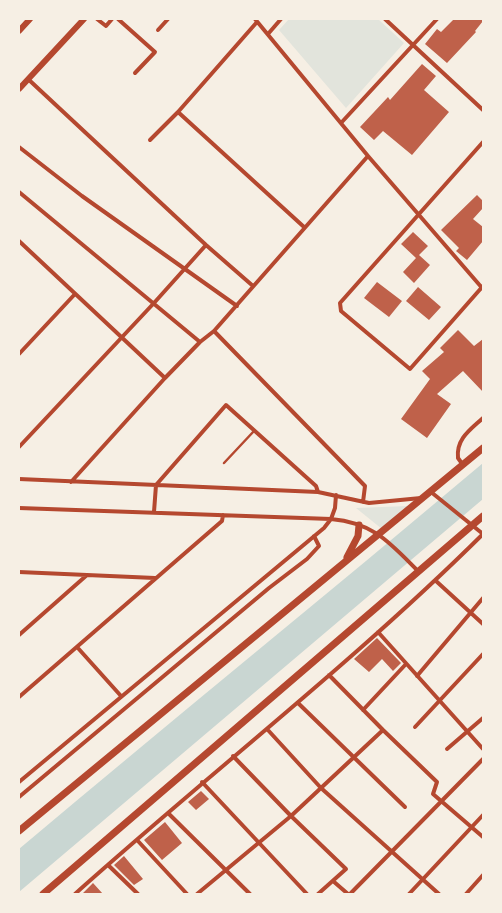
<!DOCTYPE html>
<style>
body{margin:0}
#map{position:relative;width:502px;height:913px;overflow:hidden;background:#f6efe4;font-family:Jost,sans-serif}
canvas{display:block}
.frame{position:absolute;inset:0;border:20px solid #f6efe4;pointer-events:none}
</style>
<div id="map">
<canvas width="502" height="913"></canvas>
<div class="frame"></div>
</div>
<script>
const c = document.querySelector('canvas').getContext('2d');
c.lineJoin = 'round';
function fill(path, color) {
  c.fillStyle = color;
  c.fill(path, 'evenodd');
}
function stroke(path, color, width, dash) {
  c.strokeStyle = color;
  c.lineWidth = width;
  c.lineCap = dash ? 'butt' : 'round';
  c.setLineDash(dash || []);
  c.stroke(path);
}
fill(new Path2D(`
 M289,19H378L404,43L346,108L279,30Z
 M408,506L382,529L356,508Z`), '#e2e4dc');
fill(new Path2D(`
 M483,463V499L19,892V849C173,719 329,593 483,463Z`), '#c9d6d2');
fill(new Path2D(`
 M454,19H483V21L475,31L476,32L447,63L425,44L437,29L441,32Z
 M422,64L436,76L424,90L449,112L412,155L383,131L374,140L360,127L388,97L390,100Z
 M477,195L483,201V208L473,219L483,227V241L467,260L456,251L459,248L441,230Z
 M413,232L428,246L419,255L430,265L414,283L403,272L416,258L401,244Z
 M377,282L402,301L389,317L364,298Z
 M418,287L441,307L429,320L406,301Z
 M458,330L474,346L483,339V392L463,371L437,394L451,404L427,438L401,419L430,379L422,371L444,352L440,348Z
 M377,638L401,663L393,671L382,659L369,672L354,659Z
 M201,791L209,799L196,810L188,802Z
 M165,822L182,843L162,860L144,840Z
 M124,856L143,879L134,885L114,865Z
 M93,883L103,894H82Z`), '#bf614a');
stroke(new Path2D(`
 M224,463L254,431`), '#b5482f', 2.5);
stroke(new Path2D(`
 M97,19L106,26L112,19
 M118,19L155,52L135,73
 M385,19L483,110
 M257,22L178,112L304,227
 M158,30L168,19
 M268,34L281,19
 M28,79L206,245L253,286
 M341,123L437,19
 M150,140L178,112
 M483,142L340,303L341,311L410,369L483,286
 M19,147L82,196L237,306
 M368,156L483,289
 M19,192L200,342
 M19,241L165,378
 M214,331L365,486L363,502
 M19,354L75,294
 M19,447L154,303L206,245
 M463,465L458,458C456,439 470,430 483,418
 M19,479L318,492L369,503L421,498
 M71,482L165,378L200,342L214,331L368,156L255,19
 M429,494L431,492L483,534
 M19,508L331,519L335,508L336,495
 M154,512L156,485L226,405L316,486L318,492
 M19,572L155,578
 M436,581L483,624
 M378,632L483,749
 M19,635L87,575
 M77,647L121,696
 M329,675L383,730L437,782L433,794L483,837
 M417,676L483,598
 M19,697L222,521L223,515
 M298,703L405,807
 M363,710L406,664
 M415,727L483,654
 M267,729L321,788L439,894
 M447,749L483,718
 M233,756L291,816L346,869L318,894
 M19,782L324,528L331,519C374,523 389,542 418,571
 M202,782L307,894
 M19,797L269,588L307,559L319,546L314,536
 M168,813L250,894
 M137,840L187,894
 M108,865L138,894
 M333,881L348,894
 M75,894C210,773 354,662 483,534
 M197,894L291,816L383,730
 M350,894L483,759
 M409,894L483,815
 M466,894L483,875`), '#b5482f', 4);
stroke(new Path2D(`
 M19,31L30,19
 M19,89L84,19`), '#b5482f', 6);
stroke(new Path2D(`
 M347,557L358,536L359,525
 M19,831L483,448
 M43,894L483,516`), '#b5482f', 7);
</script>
